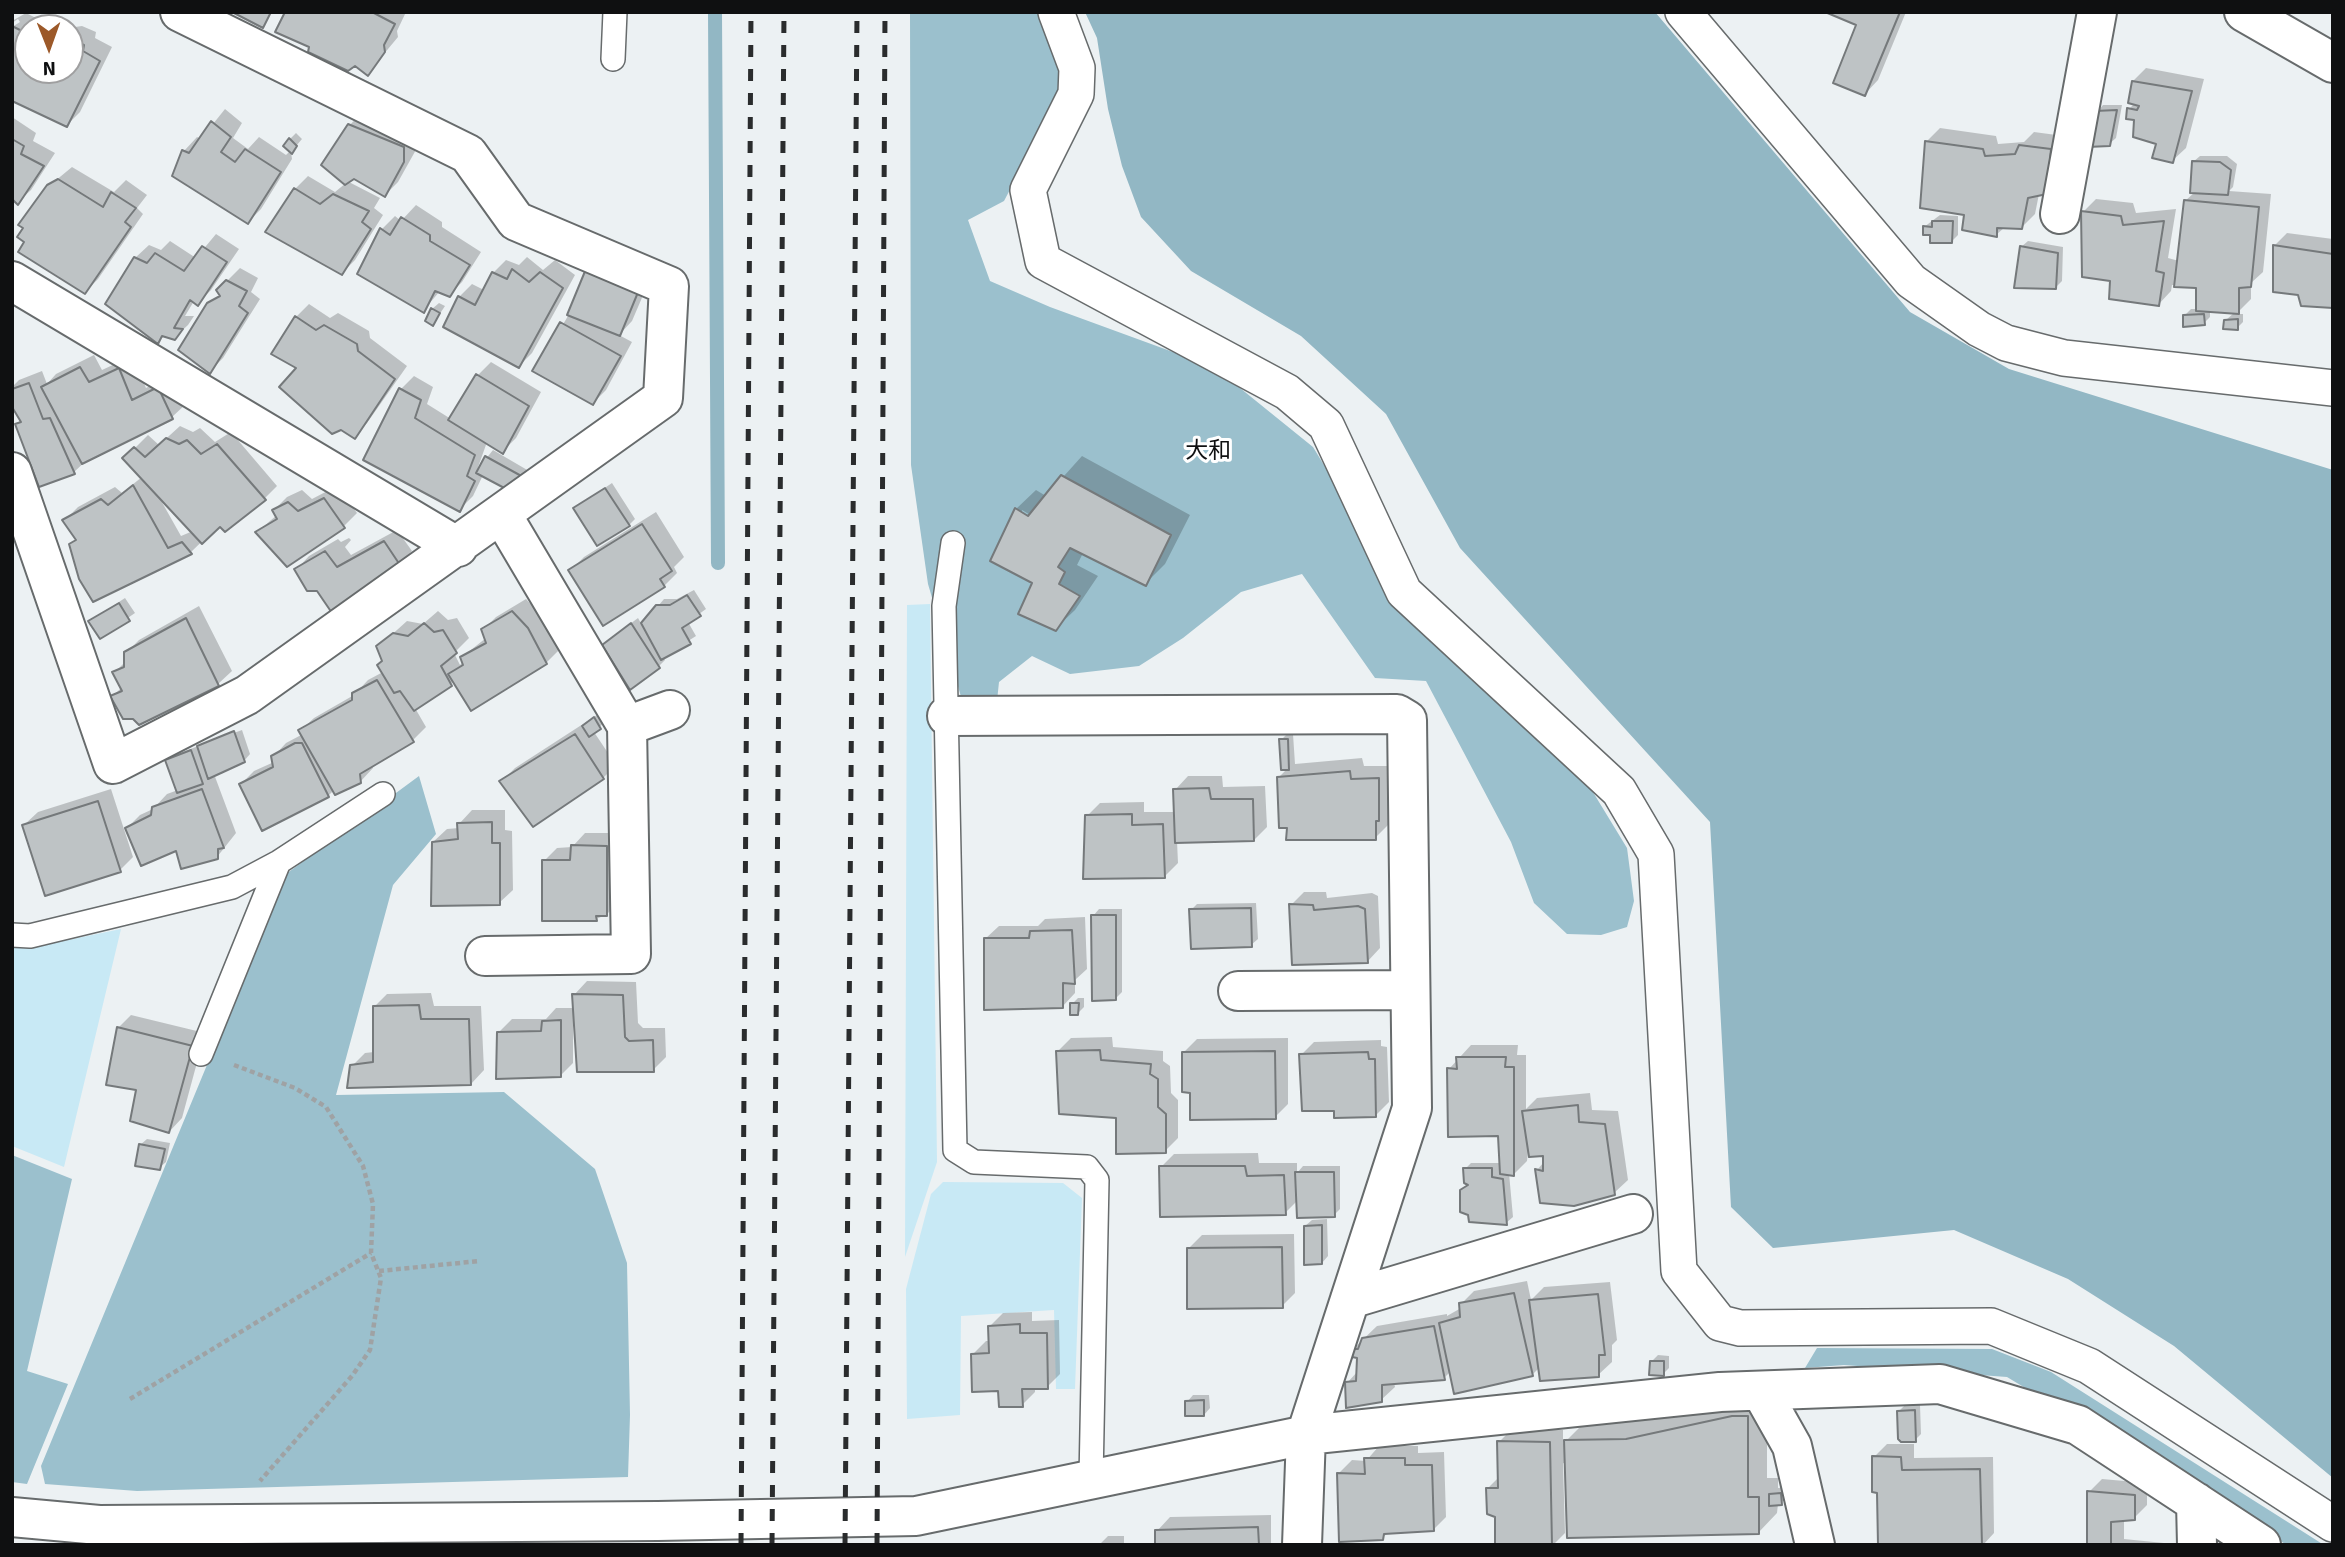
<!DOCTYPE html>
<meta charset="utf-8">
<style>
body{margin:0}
#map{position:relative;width:2345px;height:1557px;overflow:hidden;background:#ecf1f3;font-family:Signika,sans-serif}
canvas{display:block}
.frame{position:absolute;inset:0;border:14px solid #0f1011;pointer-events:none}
.north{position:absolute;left:14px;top:14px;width:70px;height:70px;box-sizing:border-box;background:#fff;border:2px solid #9f9fa0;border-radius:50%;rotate:179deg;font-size:19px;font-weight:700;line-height:28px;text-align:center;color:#0f1011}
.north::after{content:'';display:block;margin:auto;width:24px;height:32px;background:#9c5929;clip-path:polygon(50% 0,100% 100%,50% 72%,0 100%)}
</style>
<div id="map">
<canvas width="2345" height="1557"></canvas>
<div class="frame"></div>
<div class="north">N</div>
</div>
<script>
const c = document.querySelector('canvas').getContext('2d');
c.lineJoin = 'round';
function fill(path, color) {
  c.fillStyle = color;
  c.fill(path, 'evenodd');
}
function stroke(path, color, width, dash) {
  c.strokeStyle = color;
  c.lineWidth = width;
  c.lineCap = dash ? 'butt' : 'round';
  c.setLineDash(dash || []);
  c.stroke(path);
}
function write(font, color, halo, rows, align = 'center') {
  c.font = font + ' Signika,"Noto Sans JP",sans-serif';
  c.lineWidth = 6;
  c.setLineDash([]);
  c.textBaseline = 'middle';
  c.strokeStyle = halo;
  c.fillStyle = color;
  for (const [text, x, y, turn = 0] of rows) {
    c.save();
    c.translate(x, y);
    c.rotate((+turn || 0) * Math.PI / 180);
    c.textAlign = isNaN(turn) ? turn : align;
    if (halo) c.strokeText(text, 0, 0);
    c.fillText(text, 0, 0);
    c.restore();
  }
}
fill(new Path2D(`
 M930,604L937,1162L905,1257L907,605Z
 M121,929L64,1167L12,1146V953L14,947L39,946Z
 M943,1182L1063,1183L1082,1198L1075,1389H1056L1054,1310L961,1316L960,1415L907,1419L906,1289L931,1194Z`), '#c8e9f5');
fill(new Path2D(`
 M910,12H1040L1064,68V87L1004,201L968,220L990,281L1050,307L1214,367L1313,447L1366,534L1585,779L1627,848L1634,901L1627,927L1601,935L1567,934L1534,903L1511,842L1426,681L1375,678L1302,574L1241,592L1183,638L1139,666L1070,674L1032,656L999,682L997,701L962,700L928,584L911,465Z
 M419,776L436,834L393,885L336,1095L504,1092L595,1169L627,1263L630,1415L628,1477L137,1491L45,1484L41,1466L286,874Z
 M12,1155L72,1179L27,1371L68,1384L27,1484L12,1482Z
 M1817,1348L1992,1349L2051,1372L2324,1545H2287L2007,1377L1844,1365L1805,1368Z`), '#9bc0cd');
fill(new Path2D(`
 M1085,12H1655L1910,312L2009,369L2333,470V1478L2174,1346L2068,1279L1954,1230L1773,1248L1731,1207L1710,822L1460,548L1386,414L1301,336L1191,271L1141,217L1122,166L1108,109L1097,38Z`), '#92b7c4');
fill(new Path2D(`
 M287,12H406L397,31L398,37L368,73L355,63L311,46Z
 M1830,12H1906L1878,80L1865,94L1859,24Z
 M26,13L54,27L61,20L75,27L82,26L96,32L95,38L112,47L80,112L67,125L12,99V27L20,22L18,19L12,23V21ZM28,28H70V70H28Z
 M2146,68L2204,79L2186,148L2172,161L2129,109L2135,103L2133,81Z
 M2103,105H2122L2116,138L2109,144L2097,112Z
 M225,109L242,123L233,138L248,149L259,137L286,155L290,151V139L296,133L302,139L291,152L292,159L261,209L248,222L174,175L184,151L197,137L201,139Z
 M362,112L417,148L398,182L385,195L354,177L347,181L380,198L374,208L383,215L355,260L342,273L295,189L308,176L335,192L346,183L349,126Z
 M12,117L36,133L33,141L55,153L31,190L18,202L12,197Z
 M1940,128L1996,136L1998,144L2024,142L2034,132L2064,136L2039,194L2035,214L2021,228L2005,227L1996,235L1965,216L1927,141Z
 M2200,156H2227L2237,164L2233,187L2229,191L2271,194L2263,272L2251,283V299L2236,314H2243V322L2237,328L2226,320L2235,312L2210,310V317L2204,323L2185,315L2191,309H2198V286L2172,285L2171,291L2158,305L2112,280L2083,212L2096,199L2133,203L2136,213L2176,209L2168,258L2179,261L2185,201L2195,192L2193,162Z
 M72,167L114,192L126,180L147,195L137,208L143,214L98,279L85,292L49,186Z
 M416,205L442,222V227L481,252L462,282L449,295L440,291L423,311L359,274L382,229L395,216L401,221Z
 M1940,215L1958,216V235L1952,241L1924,227Z
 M2287,233L2333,239V306L2299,294L2274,246Z
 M216,234L239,249L211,290L198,303L194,301L185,316H194L188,325L174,338L165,335L158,341L135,258L149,245L161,250L170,241L196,258Z
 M2028,241L2063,247L2062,281L2056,287L2021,247Z
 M527,257L543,270L555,260L575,275L532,353L519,366L459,297L472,284L484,290L493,273L506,260L519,265Z
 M589,265L653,272L632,321L619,335L632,342L606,390L593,403L535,371L568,316Z
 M240,268L258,278L251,292L260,299L223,358L210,371L209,304L228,293L227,290L218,295V290Z
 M439,303L445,306L433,324L432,309Z
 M309,304L330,318L338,313L369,331L370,338L407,366L367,423L354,437L341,428L299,367L296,317Z
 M94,355L102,370L132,356L146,388L171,375L186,404L172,417L87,460L74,472L17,424L22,420L12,403V387L19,380L42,371L47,384L56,374Z
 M491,362L541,392L516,438L503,451L487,442L477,470L493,450L529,471L524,477L483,475L473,496L460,509L401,389L414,376L433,387L427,404L451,419L478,375Z
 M180,426L193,432L200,428L215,442L231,432L277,486L264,499L220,524L191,552L93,600L71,544L77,538L65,520L78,507L115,487L122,493L142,477L125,458L148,435L159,445ZM159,497L193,531L181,536Z
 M1082,456L1190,515L1165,564L1145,584L1083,553L1077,565L1098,576L1075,610L1055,629L1016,509L1036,490L1046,496ZM1022,510L1037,519L1022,514Z
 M612,483L635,519L629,525L575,508Z
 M337,486L357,513L344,526L257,532L277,515L274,510L287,497L302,490L312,499Z
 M656,512L684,557L674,567L677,573L664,586L571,570L584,557Z
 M397,530L412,551L399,564L318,589L296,570L309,556L338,539L341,542L349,538L351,540L345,547L351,555Z
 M694,590L706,609L688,622L696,636L663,657L665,660L659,666L630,687L610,639L638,618L642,625L664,599H677Z
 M125,598L135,613L100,637L90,621Z
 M526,599L541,615L559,650L546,663L454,681L415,708L426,727L413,740L373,764V768L360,782L334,790L328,796L241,784L254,771L274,762L273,757L286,743L303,734L300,731L314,718L354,695L368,680L383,672L384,661L378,647L407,621L423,624L438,611L448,620L457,618L469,638L454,653L460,665L464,661L462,657L486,638L483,630L496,617Z
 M199,606L232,671L218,684L139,723L112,697L122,687L114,673L126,661V653L139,640Z
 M600,713L606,721L594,732L616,765L603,778L502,781L515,768Z
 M242,730L250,754L244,761L214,774L236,833L217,857L177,848L127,828L140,815L153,809L167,794L178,790L167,761L174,755Z
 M1287,734H1293L1295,764L1362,758L1364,766H1391L1392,806L1388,809V825L1375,838L1289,827L1279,777L1288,768L1281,740Z
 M1188,776H1222L1223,787L1265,786L1267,827L1254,840L1177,841L1178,863L1165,876L1087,816L1100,803L1144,802V812H1176L1175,790Z
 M111,789L133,857L120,870L24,825L38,812Z
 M472,810H505V830L512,831L513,890L499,903L433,842L447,829L459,828V824Z
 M585,833H619L620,901L606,915L596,919L544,861L557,848L572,847Z
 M1304,892H1326L1327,898L1372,893L1378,896L1380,948L1367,962L1291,905Z
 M1256,903L1258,939L1251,945L1191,910L1197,904Z
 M1099,909H1122V992L1115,999L1093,916Z
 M1085,917L1087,969L1075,980V993L1062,1007L985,939L999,926H1038L1045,919Z
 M587,981L636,982L638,1023L643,1028H665L666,1057L653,1070L573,1026V1063L560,1076L499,1032L512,1019H546L556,1008H575L574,995Z
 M431,993L434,1006H481L484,1070L471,1084L352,1066L365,1053L374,1052V1007L387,994Z
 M1078,998H1084V1007L1078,1013L1072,1004Z
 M131,1015L205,1033L182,1118L169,1132L138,1089L118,1028Z
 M1112,1037L1113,1047L1163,1051V1061L1170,1066L1171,1093L1178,1100V1138L1165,1151L1118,1116L1058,1051L1071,1038Z
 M1288,1038V1104L1275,1117L1184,1052L1197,1039Z
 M1381,1040V1046L1387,1047L1389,1102L1376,1115L1335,1109L1301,1055L1314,1042Z
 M1471,1045H1518L1517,1055H1526V1109L1537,1098L1590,1093L1592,1110L1618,1111L1628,1180L1614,1193L1537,1170L1544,1162V1155L1529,1142L1527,1161L1514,1174L1509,1173L1513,1217L1506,1223L1462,1191L1469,1184L1465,1169L1471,1163H1501L1500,1135L1449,1069Z
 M147,1139L170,1143L166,1162L159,1168L140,1145Z
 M1258,1153L1259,1163H1297V1173L1303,1166H1340V1209L1334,1215L1298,1200L1285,1213L1161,1167L1174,1154Z
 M1327,1219L1328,1256L1322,1263L1305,1226L1312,1220Z
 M1294,1234L1295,1293L1282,1306L1189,1248L1202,1235Z
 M1527,1281L1531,1300L1544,1287L1610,1282L1617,1340L1612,1345V1362L1598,1375L1540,1367L1532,1375L1451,1371L1444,1378L1394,1382L1395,1387L1381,1400L1347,1383L1358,1371V1357L1353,1349L1377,1326L1447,1314V1316L1461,1308V1304L1474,1291Z
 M1032,1312V1321L1059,1320L1060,1374L1047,1387H1035V1392L1022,1405L1000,1390L973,1354L986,1341H991L990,1326L1003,1313Z
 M1658,1355L1669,1356V1368L1663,1374L1651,1362Z
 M1193,1395H1209L1210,1408L1204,1415L1187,1402Z
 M1753,1397H1767V1478H1778V1488L1787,1487L1788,1498L1778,1504L1777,1513L1758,1533L1563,1463L1565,1533L1553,1545H1497V1516L1488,1488L1499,1477V1442L1512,1429L1563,1430V1444L1586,1421L1646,1420Z
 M1905,1405H1920L1921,1434L1915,1440L1899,1411Z
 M1887,1444H1914V1458L1993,1457L1994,1533L1983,1545H1880L1874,1457Z
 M1379,1446H1418V1453L1444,1452L1446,1517L1433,1530L1389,1532L1382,1538L1339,1473L1352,1460L1366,1461Z
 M2102,1479L2147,1483V1505L2134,1518L2124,1519V1539L2184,1545H2089V1492Z
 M1271,1515V1545H1157V1531L1170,1517Z
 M1108,1536H1124V1545H1099Z
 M187,1538V1545H160L163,1542Z`), '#0003');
stroke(new Path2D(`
 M715,12L718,563`), '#92b7c4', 14);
const building = new Path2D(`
 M232,12H271L263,28Z
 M285,12H372L395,24L384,45L385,52L368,76L355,66L348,71L308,52L309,47L275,32Z
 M1825,12H1900L1865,96L1833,83L1856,25Z
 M12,26L28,34V70H70V39L84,45L83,51L100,61L67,127L12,101Z
 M2132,81L2192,91L2173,163L2152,158L2156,144L2133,137L2134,120L2126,119L2127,108L2137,110L2139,106L2128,103Z
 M2117,110L2110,146L2087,147L2095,111Z
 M211,121L231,137L221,152L235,162L245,149L281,172L248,224L172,176L182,150L189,153Z
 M348,124L404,147V162L385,197L354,179L345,185L321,165Z
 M289,138L297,146L292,154L283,146Z
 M12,139L24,146L21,154L44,166L18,205L12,199Z
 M1925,141L1983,149L1985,156L2015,154L2019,145L2051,149L2047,194L2028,198L2022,229L1997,228V237L1962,230L1964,215L1920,208Z
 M2192,161L2220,162L2231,170L2228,195L2190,193Z
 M58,179L103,207L111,192L136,208L125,222L131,227L85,294L18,252L24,242L17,237L23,228L18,225L47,185Z
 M294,188L320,204L333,194L369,211L362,222L371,229L342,275L265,232Z
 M2184,200L2259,207L2251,287L2239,288V314L2196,311V288L2174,287Z
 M2081,211L2121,216L2123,225L2164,221L2156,271L2164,273L2159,306L2109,299L2110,281L2082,277Z
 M401,217L430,235V241L470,265L450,297L435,291L424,313L357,274L380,228L390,235Z
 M1932,221H1953L1952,243H1930V235H1923V226L1932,227Z
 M2273,245L2333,254V308L2301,306L2298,295L2273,292Z
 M202,246L227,262L198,306L190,300L174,328L183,329L175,340L162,336L158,344L105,304L134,257L147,263L155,253L184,271Z
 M2020,246L2058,253L2056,289L2014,288Z
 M588,264L641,285L620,336L567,315Z
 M512,269L529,282L540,272L563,288L519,368L443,327L458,296L475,305L492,272L507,279Z
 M226,280L247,291L239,306L248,313L210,374L178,350L207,303L220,296L216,290Z
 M431,308L440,313L433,326L425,321Z
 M2204,314L2205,325L2183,327V315Z
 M295,316L316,330L324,325L357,344L358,351L395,379L355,439L341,430L332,434L279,387L296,368L271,354Z
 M2238,319V330L2223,329L2224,320Z
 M560,322L621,356L593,405L532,371Z
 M80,367L89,382L119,368L132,400L158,387L173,419L82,464L41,387Z
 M476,374L529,406L503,454L448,420Z
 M29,383L43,419L50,418L75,474L39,487L15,424L21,422L12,407V389Z
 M399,388L421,400L415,418L475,455L467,476L475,481L460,512L363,460Z
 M166,438L179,444L187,440L201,454L217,444L266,500L225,532L220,527L202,544L122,458L134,447L145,457Z
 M485,456L525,478L508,490L476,473Z
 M1061,475L1171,535L1146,586L1070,548L1058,567L1065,572L1059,584L1080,596L1056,631L1018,614L1032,583L990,561L1015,508L1028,516Z
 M133,485L168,548L182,542L192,554L93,602L79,579L69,544L76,540L62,520L101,499L108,505Z
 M605,488L630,526L597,546L573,508Z
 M324,498L345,528L287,567L255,532L277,519L272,510L288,502L298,511Z
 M642,524L672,571L660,579L665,587L603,626L568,570Z
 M384,541L400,565L332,613L317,591H307L294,569L325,551L337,567Z
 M687,595L701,616L682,628L691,644L661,660L641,623L656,605H670Z
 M119,603L130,621L100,639L88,621Z
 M512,611L528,628L547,664L471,711L448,674L463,665L460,657L486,643L481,629Z
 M186,618L219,686L139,725L133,719H123L110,696L122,691L112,672L124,667V652Z
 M424,623L434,632L443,630L457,653L441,666L452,686L414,711L400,691L394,693L377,665L382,661L376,646L393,633L408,636Z
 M631,623L660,668L630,690L602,645Z
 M377,680L414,742L360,774L361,783L335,795L298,730L352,700V693Z
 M594,717L601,729L589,737L582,726Z
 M234,731L245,762L208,779L197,746Z
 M575,734L604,779L533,827L499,781Z
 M1279,739H1288L1289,770H1281Z
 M295,743H302L329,797L262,831L239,784L273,767L271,756Z
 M191,750L203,784L177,793L165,760Z
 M1350,771L1351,779L1379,778V821H1376V840H1286L1287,828H1279L1277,777Z
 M1209,788L1211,799H1253L1254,841L1175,843L1173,789Z
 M202,789L224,848L218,849V859L181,869L176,851L141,866L125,828L151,815L152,807Z
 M98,801L121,872L45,896L22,825Z
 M1132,814V825L1163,824L1165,878L1083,879L1085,815Z
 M492,822V843H500V905L431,906L432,842L458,839L457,823Z
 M571,845L607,846V916H596L597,921H542V860H570Z
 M1289,904L1313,905L1314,910L1358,906L1365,909L1368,963L1292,965Z
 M1251,908L1252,947L1191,949L1189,909Z
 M1091,915H1116V1000L1092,1001Z
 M1072,930L1075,984L1063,983V1008L984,1010V938H1029L1030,931Z
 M572,994L623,995L625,1037L629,1041L653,1040L654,1072H577Z
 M1070,1003H1079L1078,1015H1070Z
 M419,1005L421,1019H469L471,1085L347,1088L350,1065L373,1062V1006Z
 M561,1020V1077L496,1079L497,1032L541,1031L542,1021Z
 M117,1027L193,1046L169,1133L130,1121L136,1090L106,1085Z
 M1100,1050L1101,1060L1151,1064L1150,1074L1158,1079V1107L1166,1114V1153L1116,1154V1118L1059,1114L1056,1051Z
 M1275,1051L1276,1119L1190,1120V1093L1182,1092V1052Z
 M1368,1052L1369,1059H1375L1376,1117L1334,1118V1111H1302L1299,1054Z
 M1456,1057H1506L1505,1067H1514V1176L1500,1174L1498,1136L1448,1137L1447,1068L1457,1069Z
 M1578,1105L1579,1122L1605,1124L1615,1195L1574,1206L1540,1203L1535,1169L1543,1171V1156L1529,1157L1522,1111Z
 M139,1144L165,1149L160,1170L135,1166Z
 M1159,1166H1245L1247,1176L1284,1175L1286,1215L1160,1217Z
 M1463,1168H1492V1177L1503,1179L1507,1225L1469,1222L1468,1215L1460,1212V1190L1468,1185L1464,1183Z
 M1295,1172H1334L1335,1217L1297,1218Z
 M1322,1225V1264L1304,1265V1226Z
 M1282,1247L1283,1308L1187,1309V1248Z
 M1514,1293L1533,1376L1454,1394L1439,1323L1460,1317L1459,1303Z
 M1598,1294L1605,1355H1599V1377L1540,1381L1529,1300Z
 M1020,1324V1333H1047L1048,1389H1022L1023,1407H999L998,1391L972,1392L971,1354L989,1353L988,1326Z
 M1434,1326L1445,1380L1382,1385V1402L1346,1408L1345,1382L1356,1381L1357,1358L1352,1357L1351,1349H1358L1362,1338Z
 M1650,1361H1664V1376L1649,1375Z
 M1204,1400V1416H1185V1401Z
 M1915,1410L1916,1442H1901L1898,1439L1897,1411Z
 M1732,1416H1748V1497H1759V1534L1567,1538L1564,1440L1626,1439Z
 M1497,1441L1550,1442L1552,1545H1495V1517L1487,1514L1486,1488H1498Z
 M1872,1456L1901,1457L1902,1470L1980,1469L1982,1545H1878L1877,1493L1872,1492Z
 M1364,1458H1405V1465H1432L1434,1531L1384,1534L1383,1540L1339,1542L1337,1473L1365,1474Z
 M2087,1491L2135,1495V1520L2111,1522V1545H2087Z
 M1781,1493L1782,1505L1769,1506V1494Z
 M1258,1527L1259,1545H1155V1530Z`);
fill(building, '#bec3c5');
stroke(building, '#75797b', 2);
const service = new Path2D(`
 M613,59L615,12
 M953,543L944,606L955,1150L974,1162L1087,1167L1097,1180L1091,1479
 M12,935L30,936L232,887L279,862L383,794
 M201,1054L279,862`);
const pedestrian = new Path2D(`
 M1056,12L1077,68L1076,94L1028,190L1043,261L1287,392L1326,425L1404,592L1619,791L1656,854L1679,1271L1720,1323L1740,1328L1991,1326L2089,1366L2333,1524
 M1683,12L1911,281L1979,329L2006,343L2064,358L2333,388`);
const minor = new Path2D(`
 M2244,12L2333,63
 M2060,214L2097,12
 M12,281L458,547
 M12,472L113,764L247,695L663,398L669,286L516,221L468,154L180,12
 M947,716L1397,714L1407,720L1412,1108L1306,1435L1302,1545
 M627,726L670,710
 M485,956L631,954L627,726L502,515
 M1238,991L1410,990
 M1350,1299L1633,1214
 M1761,1391L1792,1446L1815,1545
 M2196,1502L2197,1545
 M12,1517L99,1525L658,1521L916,1516L1306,1435L1720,1392L1940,1384L2078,1425L2261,1545`);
stroke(service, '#676b6c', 26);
stroke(pedestrian, '#676b6c', 38);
stroke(minor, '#676b6c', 42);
stroke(new Path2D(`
 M234,1065L295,1088L326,1107L363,1166L373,1204L371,1253L381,1278L370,1350L352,1376L260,1481
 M379,1271L479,1261
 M130,1399L371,1253`), '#9fa2a4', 4.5, [5, 3.5]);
stroke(service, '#fff', 23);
stroke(pedestrian, '#fff', 35);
stroke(minor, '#fff', 38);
stroke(new Path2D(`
 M741,1545L751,12
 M772,1545L784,12
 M845,1545L857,12
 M877,1545L885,12`), '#2a2c2d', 5, [12, 12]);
write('23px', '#0f1011', '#fff', [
 ["大和",1208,452]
]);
</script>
